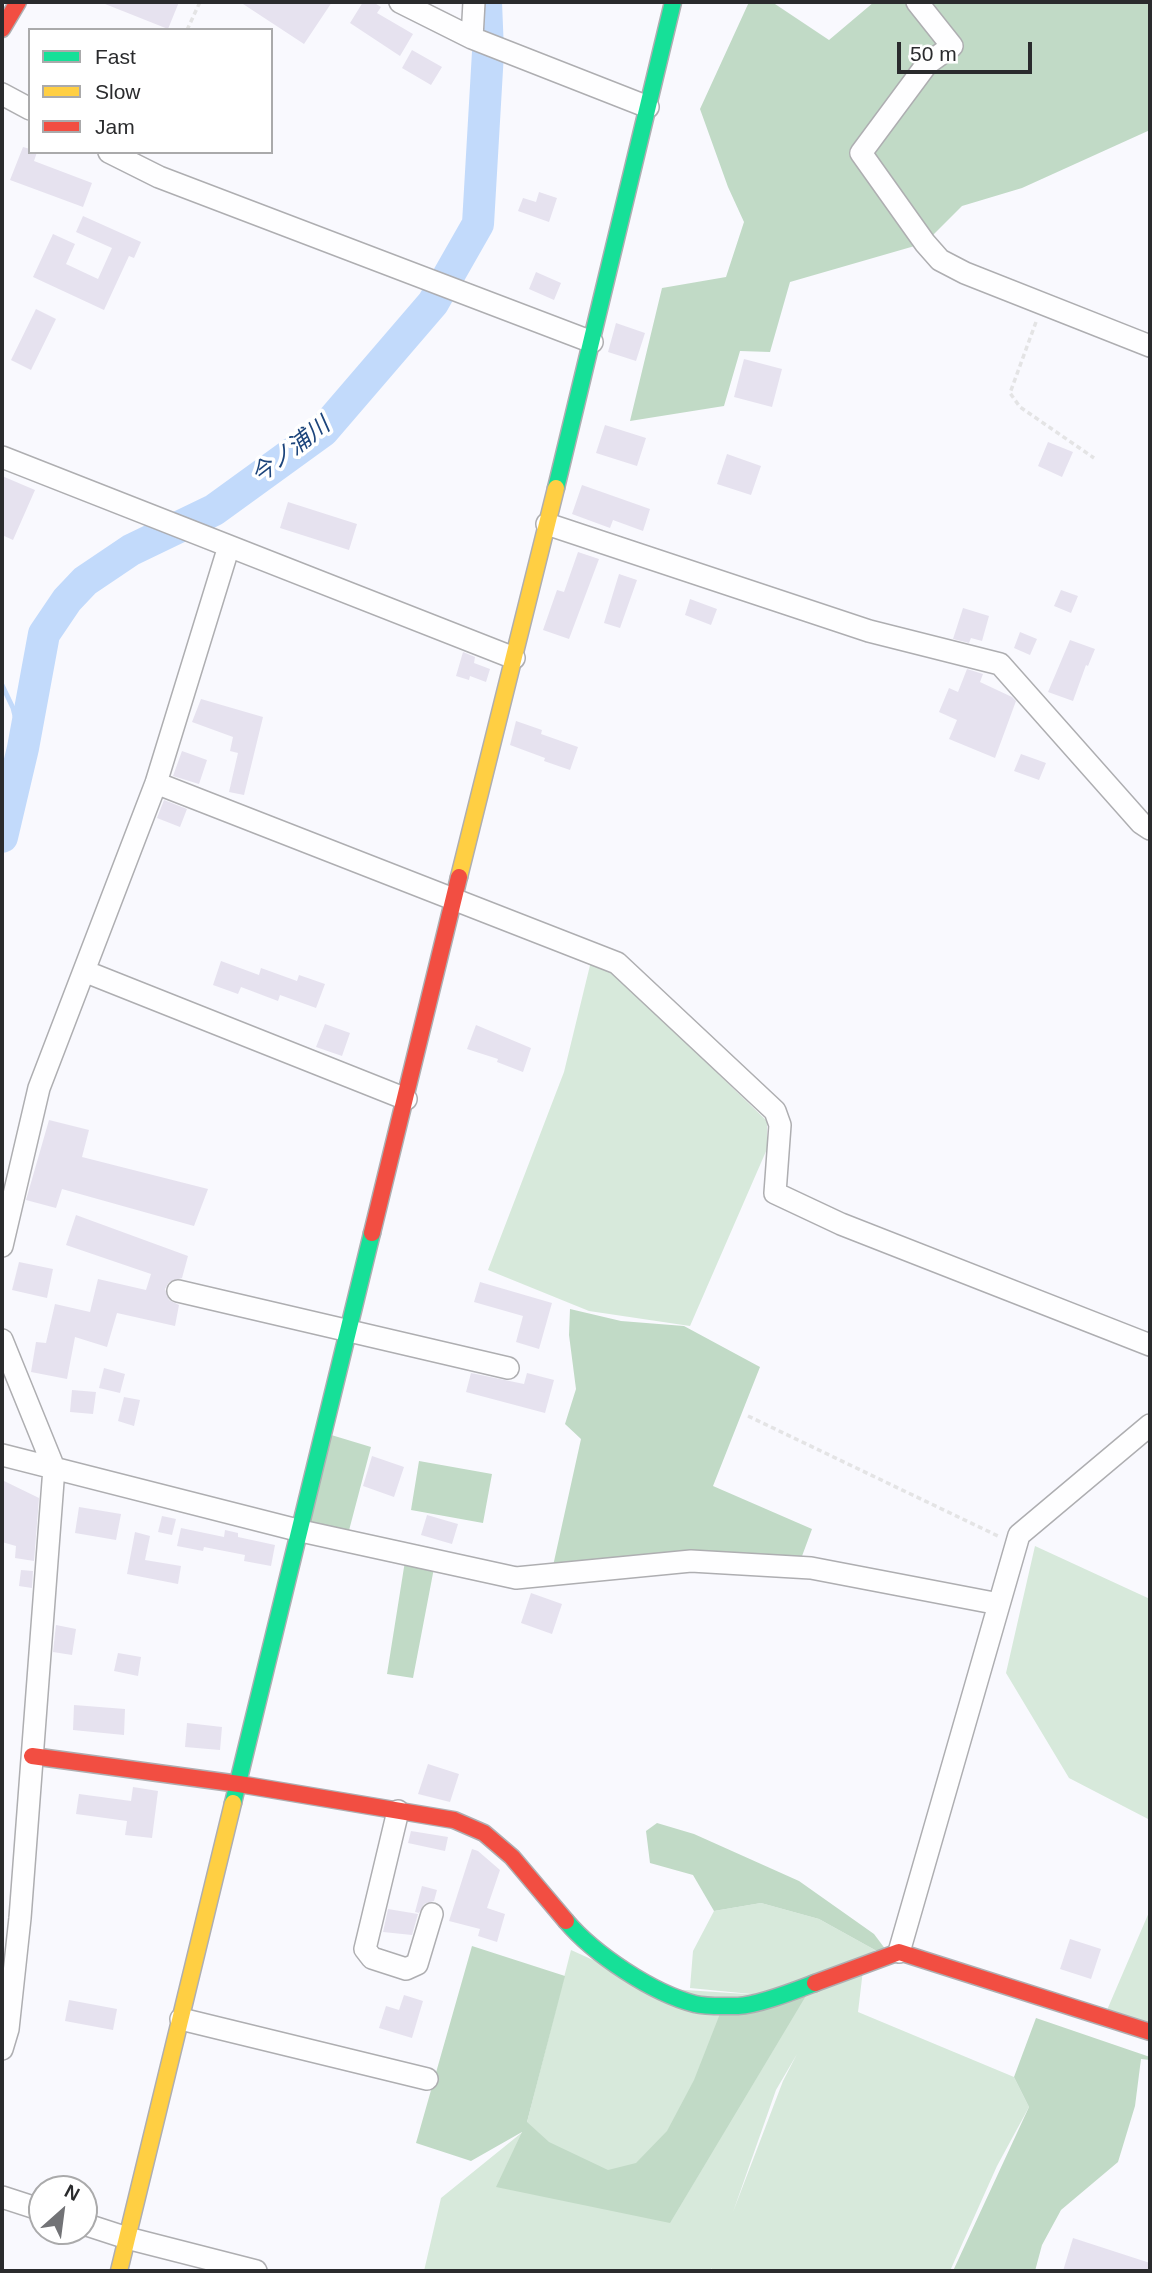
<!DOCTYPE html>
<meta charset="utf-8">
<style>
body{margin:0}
#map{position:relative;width:1152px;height:2273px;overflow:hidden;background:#f9f9fe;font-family:Arial,sans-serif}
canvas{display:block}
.frame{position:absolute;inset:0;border:4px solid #2a2b2d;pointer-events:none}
.legend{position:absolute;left:28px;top:28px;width:245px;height:126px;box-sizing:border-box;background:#fff;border:2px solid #aaaaab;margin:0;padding:9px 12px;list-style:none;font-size:21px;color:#2a2b2d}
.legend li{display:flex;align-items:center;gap:14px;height:35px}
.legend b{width:35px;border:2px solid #aaaaab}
.north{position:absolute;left:28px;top:2175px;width:70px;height:70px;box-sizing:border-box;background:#fff;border:2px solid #aaaaab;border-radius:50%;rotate:28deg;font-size:19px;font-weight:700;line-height:28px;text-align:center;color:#2a2b2d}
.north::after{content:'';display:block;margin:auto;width:24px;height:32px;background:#727376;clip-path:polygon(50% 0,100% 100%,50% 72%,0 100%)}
.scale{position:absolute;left:897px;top:42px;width:135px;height:32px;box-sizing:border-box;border:4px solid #2a2b2d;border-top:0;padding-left:9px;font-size:21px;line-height:24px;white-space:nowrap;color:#2a2b2d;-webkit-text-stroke:5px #fff;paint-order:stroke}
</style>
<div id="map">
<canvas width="1152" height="2273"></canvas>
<div class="frame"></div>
<ul class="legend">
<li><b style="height:9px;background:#16e098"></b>Fast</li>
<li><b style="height:9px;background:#ffcf43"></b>Slow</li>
<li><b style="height:9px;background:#f24e42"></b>Jam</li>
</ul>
<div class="north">N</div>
<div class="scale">50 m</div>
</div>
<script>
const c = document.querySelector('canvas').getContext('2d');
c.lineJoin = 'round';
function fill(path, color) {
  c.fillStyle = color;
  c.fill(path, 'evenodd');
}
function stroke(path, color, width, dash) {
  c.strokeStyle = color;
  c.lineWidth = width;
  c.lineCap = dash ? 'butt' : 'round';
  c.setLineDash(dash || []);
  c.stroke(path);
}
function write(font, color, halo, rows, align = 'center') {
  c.font = font + ' Arial,"Noto Sans JP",sans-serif';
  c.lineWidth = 7;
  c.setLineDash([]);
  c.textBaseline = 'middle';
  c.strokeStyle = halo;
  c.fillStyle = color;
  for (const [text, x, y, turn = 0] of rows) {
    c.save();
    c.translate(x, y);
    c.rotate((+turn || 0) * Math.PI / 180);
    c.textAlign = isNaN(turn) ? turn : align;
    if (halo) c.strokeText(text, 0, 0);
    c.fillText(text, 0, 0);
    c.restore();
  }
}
fill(new Path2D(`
 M593,953L767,1121V1149L690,1326L589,1311L488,1270L564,1072Z
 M1035,1546L1150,1599V1820L1069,1778L1006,1673Z
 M761,1903L819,1919L875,1950L863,1970L858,2012L1014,2077L1029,2107L997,2166L950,2271H711L712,2268L709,2271H424L441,2198L525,2130L571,1950L655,1988L761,1995L690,1988L693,1951L714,1911ZM797,2054L783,2081L733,2212L776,2090Z
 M1150,1910V2034L1104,2017Z`), '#d7e9db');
fill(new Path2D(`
 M749,2H772L829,40L874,2H1150V130L1022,188L962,206L925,243L790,282L770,352L740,351L724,406L630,421L662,288L726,277L744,222L728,187L700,109Z
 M570,1309L621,1321L684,1326L760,1367L713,1486L812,1529L798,1567L551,1575L581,1439L565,1424L576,1389L569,1335Z
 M328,1434L371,1447L347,1538L305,1528Z
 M419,1461L492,1474L483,1523L411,1510Z
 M405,1561L434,1568L413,1678L387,1674Z
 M657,1823L694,1834L799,1881L874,1934L886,1950H875L819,1919L761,1903L714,1911L693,1875L650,1863L646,1831Z
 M472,1946L565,1976L527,2122L549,2142L608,2170L636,2163L667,2131L694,2080L723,2006L813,1984L670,2223L496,2187L522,2132L471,2161L416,2143Z
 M1036,2018L1150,2057V2060L1141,2059L1135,2106L1118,2162L1061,2210L1042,2245L1035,2271H953L1029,2107L1014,2077Z`), '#c1dac6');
stroke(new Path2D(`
 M2,685L13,708L23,748`), '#c2dafb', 5);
stroke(new Path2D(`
 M2,837L23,748L44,634L67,600L85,581L131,550L214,510L323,431L433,303L478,224L488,52L486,2`), '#c2dafb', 32);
fill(new Path2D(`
 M100,2H179L168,29Z
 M240,2H332L304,44Z
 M363,2H373L381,7L377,13L413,34L400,56L350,23Z
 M412,50L442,67L431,85L402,68Z
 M23,147L30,149V152H37L34,161L92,183L83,207L10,180Z
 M539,192L557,198L549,222L518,211L523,198L536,202Z
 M83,216L141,242L134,258L129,256L104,310L33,277L53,234L75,244L66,264L98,279L112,248L76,232Z
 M536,272L561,283L554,300L529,289Z
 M36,309L56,319L31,370L11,360Z
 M616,323L645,333L636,361L608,352Z
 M744,359L782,369L772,407L734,397Z
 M605,425L646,438L637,466L596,453Z
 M1048,442L1073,452L1062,477L1038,466Z
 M727,454L761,466L751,495L717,484Z
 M2,476L35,490L13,540L2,535Z
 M582,485L650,509L643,531L613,520L610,528L572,514Z
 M288,502L357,524L349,550L280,528Z
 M578,552L599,559L569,639L543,630L557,590L564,592Z
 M619,574L637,580L620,628L604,623Z
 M1061,590L1078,596L1071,613L1054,606Z
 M690,599L717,609L711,625L685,615Z
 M963,608L989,616L982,641L971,638L969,643L953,639Z
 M1020,632L1037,639L1030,655L1014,648Z
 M1070,640L1095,649L1088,666L1086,665L1073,701L1048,692Z
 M463,652L475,657L474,663L490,669L486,682L470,676L469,680L456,676Z
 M967,669L983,674L980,682L1012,697L1016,701L995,758L949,739L957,720L939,712L949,688L958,692Z
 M201,699L263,717L244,795L229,792L238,753L230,751L233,737L192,722Z
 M516,721L542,730L541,734L578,747L570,770L544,761L545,758L510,745Z
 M182,751L207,760L199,784L173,776Z
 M1021,754L1046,763L1039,780L1014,771Z
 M164,800L187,809L180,827L157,818Z
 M221,961L259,975L261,968L297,981L299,975L325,984L316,1008L280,995L278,1001L241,987L238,994L213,985Z
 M325,1024L350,1033L342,1056L316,1047Z
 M476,1025L531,1048L523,1072L497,1062L498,1059L467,1049Z
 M49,1120L89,1130L82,1157L208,1189L194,1226L62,1189L56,1208L26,1200Z
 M76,1215L188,1256L182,1278L169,1282L165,1289L169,1300L179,1305L175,1326L117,1313L107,1347L75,1337L67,1379L31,1372L36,1342L46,1343L55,1304L90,1312L98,1279L146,1290L151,1274L66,1245Z
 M19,1262L53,1269L47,1298L12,1290Z
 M480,1282L552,1303L539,1349L516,1342L523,1316L474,1302Z
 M104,1368L125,1374L120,1393L99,1388Z
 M471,1373L524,1384L527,1373L554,1380L545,1413L466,1392Z
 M72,1390L96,1392L93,1414L70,1412Z
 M124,1397L140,1400L134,1426L118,1421Z
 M372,1456L404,1467L394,1497L363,1486Z
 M2,1480L39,1498L34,1561L15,1558L16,1546L2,1542Z
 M79,1507L121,1514L116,1540L75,1533Z
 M427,1515L458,1524L452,1544L421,1535Z
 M162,1516L176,1519L172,1535L158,1532Z
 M181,1528L224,1537L225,1530L238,1533V1537L275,1545L271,1566L244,1561L245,1555L204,1547L203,1551L177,1546Z
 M135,1532L150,1536L145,1560L181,1566L178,1584L127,1574Z
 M21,1570L33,1571L32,1588L19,1586Z
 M531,1593L562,1604L552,1634L521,1623Z
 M56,1625L76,1629L72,1655L53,1652Z
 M118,1653L141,1657L138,1676L114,1671Z
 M74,1705L125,1709L124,1735L73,1730Z
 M187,1723L222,1727L220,1750L185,1747Z
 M428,1764L459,1774L450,1802L418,1794Z
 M133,1787L158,1791L152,1838L125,1835L127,1821L76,1814L79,1794L131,1801Z
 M411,1831L448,1837L445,1851L408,1843Z
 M472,1849L478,1851L500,1870L487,1908L505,1914L497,1942L478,1936L480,1929L449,1921Z
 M422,1886L437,1890L434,1901L424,1904L419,1913L415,1912Z
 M388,1909L418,1914L412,1935L383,1932Z
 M1070,1939L1101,1949L1091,1979L1060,1969Z
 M404,1995L423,2001L412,2038L379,2028L386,2006L399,2010Z
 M69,2000L117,2009L113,2030L65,2021Z
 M1073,2238L1150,2263V2271H1063Z`), '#e6e2ef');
const street = new Path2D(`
 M400,2L472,38L648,107
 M917,2L952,46L927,64L861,153L925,243L940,260L965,273L1150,346
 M472,38L474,2
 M2,94L30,109
 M109,152L159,177L592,342
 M2,457L514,658
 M547,524L869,631L1000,664L1141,823L1150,829
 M156,783L617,963L775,1111L780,1125L775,1193L841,1224L1150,1345
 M84,971L406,1099
 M2,1246L39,1088L156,783L229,546
 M178,1291L508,1368
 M2,1340L54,1468L20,1918L8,2029L2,2049
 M2,1455L301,1531L516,1578L691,1561L811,1568L999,1604
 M398,1811L365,1949L372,1958L406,1969L417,1964L432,1914
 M899,1952L1019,1535L1150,1425
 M181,2019L427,2079
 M2,2197L42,2210
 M84,2224L127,2238L256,2271`);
const fast = new Path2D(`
 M556,488L673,2
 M233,1803L372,1233
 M566,1921C594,1954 652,1993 695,2004C707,2007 725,2006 738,2006C759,2005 794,1991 815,1983`);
const slow = new Path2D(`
 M459,877L556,488
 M119,2271L233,1803`);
const jam = new Path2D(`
 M2,29L18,2
 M372,1233L459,877
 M32,1756L239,1784L454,1820L484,1833L512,1857L566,1921
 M815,1983L899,1952L1150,2032`);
stroke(street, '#aeaeb1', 24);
stroke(fast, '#aeaeb1', 19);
stroke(slow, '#aeaeb1', 19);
stroke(jam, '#aeaeb1', 19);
stroke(new Path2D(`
 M187,30L200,2
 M1036,322L1010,393L1020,407L1094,458
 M748,1416L998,1536`), '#e4e4e5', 3.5, [5, 3.5]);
stroke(street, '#fefeff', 21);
stroke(fast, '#16e098', 16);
stroke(slow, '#ffcf43', 16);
stroke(jam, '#f24e42', 16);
write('italic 23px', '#1d457c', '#fff', [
 ["今ノ浦川",291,451,-38]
]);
</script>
